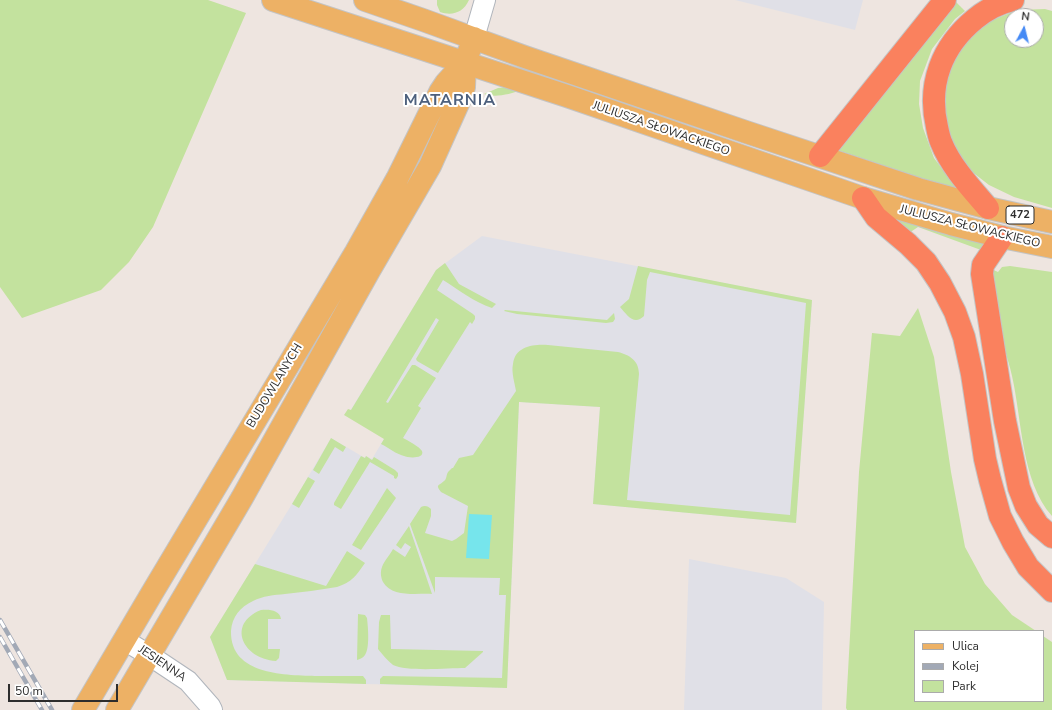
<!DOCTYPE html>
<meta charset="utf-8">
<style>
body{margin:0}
#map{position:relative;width:1052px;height:710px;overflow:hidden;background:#eee5e0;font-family:"Nunito Sans",sans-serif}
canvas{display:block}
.legend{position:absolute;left:914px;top:630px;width:130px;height:72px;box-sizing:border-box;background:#fff;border:1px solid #ababab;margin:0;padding:5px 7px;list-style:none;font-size:12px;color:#2d2d2d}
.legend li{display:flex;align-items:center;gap:8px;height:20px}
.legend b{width:20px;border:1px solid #ababab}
.north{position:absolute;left:1004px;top:8px;width:40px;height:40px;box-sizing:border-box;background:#fff;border:1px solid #ababab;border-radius:50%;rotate:7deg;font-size:11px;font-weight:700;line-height:16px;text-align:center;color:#2d2d2d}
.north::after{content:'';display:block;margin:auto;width:14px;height:18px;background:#458af5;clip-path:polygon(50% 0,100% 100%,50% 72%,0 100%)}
.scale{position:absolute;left:8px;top:684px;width:110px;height:18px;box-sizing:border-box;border:2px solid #2d2d2d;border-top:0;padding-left:5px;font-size:12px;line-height:14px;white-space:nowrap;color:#2d2d2d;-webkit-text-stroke:3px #fff;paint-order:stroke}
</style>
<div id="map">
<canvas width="1052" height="710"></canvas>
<ul class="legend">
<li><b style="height:5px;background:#edb165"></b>Ulica</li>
<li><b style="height:5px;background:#a2a9b6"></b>Kolej</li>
<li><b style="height:11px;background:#c3e29e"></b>Park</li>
</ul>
<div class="north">N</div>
<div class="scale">50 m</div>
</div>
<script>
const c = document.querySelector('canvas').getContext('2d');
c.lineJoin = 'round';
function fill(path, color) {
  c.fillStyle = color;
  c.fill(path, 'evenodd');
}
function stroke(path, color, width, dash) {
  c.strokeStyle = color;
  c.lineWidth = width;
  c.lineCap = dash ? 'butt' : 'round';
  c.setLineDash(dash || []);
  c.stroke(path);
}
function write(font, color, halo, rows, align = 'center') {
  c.font = font + ' "Nunito Sans",sans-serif';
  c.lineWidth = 4;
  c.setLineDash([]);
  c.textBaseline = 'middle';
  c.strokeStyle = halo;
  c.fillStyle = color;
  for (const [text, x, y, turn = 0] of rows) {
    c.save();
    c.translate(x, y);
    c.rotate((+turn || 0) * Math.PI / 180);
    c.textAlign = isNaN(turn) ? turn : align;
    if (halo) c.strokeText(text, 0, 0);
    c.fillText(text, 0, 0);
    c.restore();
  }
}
fill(new Path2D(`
 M735,0H863L855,30Z
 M482,236L812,300L796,523L593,504L600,407L519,402L507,688L227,680L210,637L292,504L331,438L365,458L366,456L372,459L387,434L350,411L436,270Z
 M689,559L786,578L824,602L822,710H684Z`), '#e0e0e7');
fill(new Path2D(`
 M0,0H208L246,13L153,227L129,262L101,290L22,318L0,287Z
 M437,0H469C463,13 452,16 440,12L437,5Z
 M956,2L965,11L955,19L932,49L920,81L919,104L923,128L934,158L954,185L957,190L837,150Z
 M1045,9L1052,11V208L1014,197L989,185L971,171L958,156L945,132L944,77L964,42L990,21L1018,10ZM1012,16H1036V40H1012Z
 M508,87L522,90C510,94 496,98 484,94L498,88Z
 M899,220L987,244L981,250L918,227L909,233L894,222Z
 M445,263L459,284L496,304L492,308C474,302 459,290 443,280L437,290L473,314L475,316V319L472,324L470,322L438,373L417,361L416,359L439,320L436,318L386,402L388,403L412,365H415L436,378L418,406L421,408L403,438C407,440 420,447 422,451C425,459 408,458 404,456C396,454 389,448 381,444L384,439L344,415L348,409L351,410L436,270Z
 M638,266L812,300L796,523L593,504L600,407L519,402L507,688L380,684V679L383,676L502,678L506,595H499L500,578L435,577V593L410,524L421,507C425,505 428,506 431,509V516L425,533L452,541L456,539L464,533L468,506L441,492C435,484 439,486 444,481C447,479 446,475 448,472L452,468H453L459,458L473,455L516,391C515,384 511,372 513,364C515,346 534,344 548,345L618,352C629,355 639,360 639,374L627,500L790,515L806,303L650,272L647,280L644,316C634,326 627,315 620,307L629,299Z
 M1010,266L1052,272V516C1021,481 1022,419 1012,376C1008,357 1000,339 996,320C992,303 991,285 989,268L998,272L1002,267Z
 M918,308L934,357L951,472L965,547L985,584L1012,615L1036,631H915V701H1043V636L1052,642V710H847L846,708L859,472L872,333L900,336Z
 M505,310L607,320L614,313L615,319L613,322L606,323L517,314L504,311Z
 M331,438L346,447L343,452L335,447L319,474L313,470Z
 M361,456L365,458L366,456L372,460L374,457L395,470L398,473V476L396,479L394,478V476L370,462L341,509L334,505V503Z
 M308,477L315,481L299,508L292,504Z
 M387,488L396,498L361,550L352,545Z
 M409,526L432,594C417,593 392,598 383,582C381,578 380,572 382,567C384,561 390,555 393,549L405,557L411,547L405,543L401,549L396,545Z
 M347,551L365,563C356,576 352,582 337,587C320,590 302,592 285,594C274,595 263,596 253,601C240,607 232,617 231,631C230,676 287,675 318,676C333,676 348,676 363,676L366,680V684L227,680L210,637L255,564L326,586Z
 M261,610C269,609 280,610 281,619H268V649H280L279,658L276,661C243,659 226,624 261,610Z
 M358,614L365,615L367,618C368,627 370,648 365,655C363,658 360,659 357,660Z
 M381,615H390L391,649L483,651V652L465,668C449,668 407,672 393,665C388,661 382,654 378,649L379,622Z`), '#c3e29e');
fill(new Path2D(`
 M469,514L492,515L489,559L466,558Z`), '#76e5ec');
const minor = new Path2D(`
 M474,38L485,0
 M124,640L149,655L188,681L210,706L212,710`);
const major = new Path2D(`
 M273,0L567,96L863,198L951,224L1002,237L1052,247
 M365,0L423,20L525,57L746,132L918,189L988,208L1052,222
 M83,710L152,593L356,252L397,179L440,92L446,83L465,62
 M117,710L242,498L369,271L430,166L461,97L464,87L465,62L474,38`);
const highway = new Path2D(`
 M820,156L945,0
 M863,198L876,217L908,244L926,262L940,283L955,312L964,337L972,374L985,459L990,480L1000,516L1013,542L1028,567L1052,591
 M988,208C971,188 951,167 941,142C939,137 938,132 937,127C927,84 942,46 975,19C986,10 999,3 1013,0
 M1002,237L983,265L982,274L1005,421L1019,488L1026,506L1038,525L1052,537`);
stroke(minor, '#b0b5bc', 22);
stroke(major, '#c4c4c4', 24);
stroke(highway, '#c4c4c4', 24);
stroke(minor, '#fff', 20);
stroke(major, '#edb165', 22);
stroke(highway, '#fa815e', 22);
const rail = new Path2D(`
 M0,620L52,710
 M0,637L42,710`);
stroke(rail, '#a2a9b6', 4.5);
stroke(rail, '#fff', 3, [9]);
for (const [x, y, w] of [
 [1020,215,28]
]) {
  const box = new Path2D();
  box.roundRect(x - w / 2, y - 9, w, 18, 3);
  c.fillStyle = '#fff';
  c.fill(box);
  stroke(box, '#2d2d2d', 1);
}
write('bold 11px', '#2d2d2d', null, [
 ["472",1020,215]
]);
write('12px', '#2d2d2d', '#fff', [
 ["JULIUSZA SŁOWACKIEGO",661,129,19],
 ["JULIUSZA SŁOWACKIEGO",970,227,14],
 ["BUDOWLANYCH",275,386,-59],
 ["JESIENNA",162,664,34]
]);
c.letterSpacing = '1px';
write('bold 16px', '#4d607d', '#fff', [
 ["MATARNIA",450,101]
]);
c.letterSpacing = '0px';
</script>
